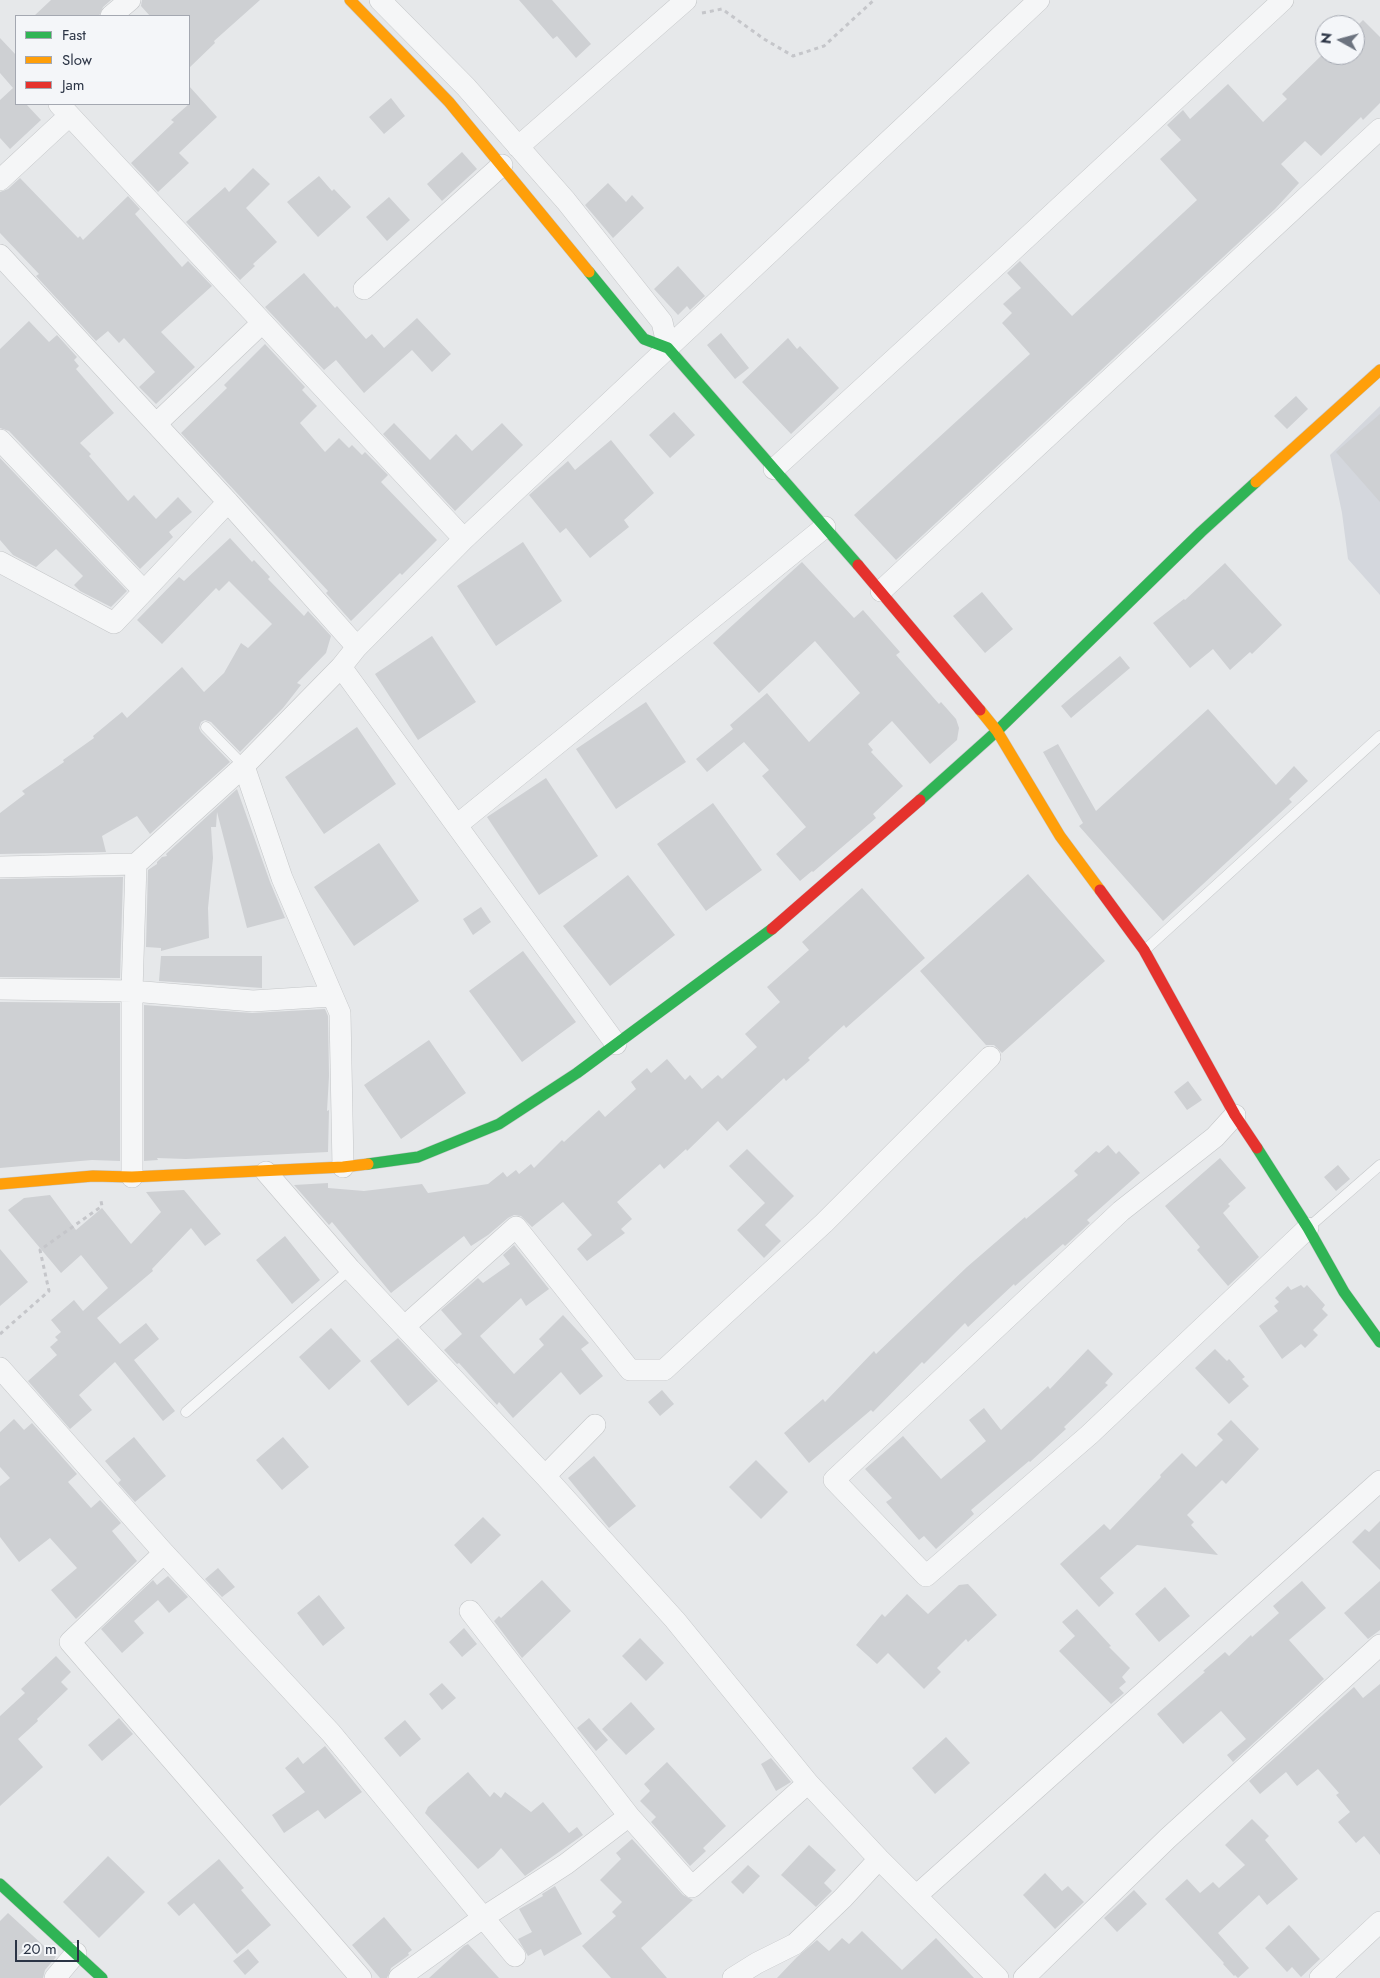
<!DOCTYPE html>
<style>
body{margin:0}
#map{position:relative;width:1380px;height:1978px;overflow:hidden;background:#e6e8ea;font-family:Jost,sans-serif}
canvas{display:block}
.legend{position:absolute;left:15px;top:15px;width:175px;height:90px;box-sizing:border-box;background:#f4f6f9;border:1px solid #a4a8b1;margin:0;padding:6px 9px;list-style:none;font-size:15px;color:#2b3445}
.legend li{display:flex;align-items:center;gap:10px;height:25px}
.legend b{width:25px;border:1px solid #a4a8b1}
.north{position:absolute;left:1315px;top:15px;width:50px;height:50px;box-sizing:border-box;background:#f4f6f9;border:1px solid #a4a8b1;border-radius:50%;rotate:277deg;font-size:14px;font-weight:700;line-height:20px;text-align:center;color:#2b3445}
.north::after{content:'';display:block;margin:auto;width:18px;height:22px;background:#6c737f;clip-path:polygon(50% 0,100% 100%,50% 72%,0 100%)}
.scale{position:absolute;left:15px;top:1940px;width:64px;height:22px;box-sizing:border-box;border:2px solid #2b3445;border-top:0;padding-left:6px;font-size:15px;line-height:18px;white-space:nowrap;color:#2b3445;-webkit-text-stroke:4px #f4f6f9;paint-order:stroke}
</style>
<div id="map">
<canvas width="1380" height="1978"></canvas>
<ul class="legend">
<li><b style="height:6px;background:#30b455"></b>Fast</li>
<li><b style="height:6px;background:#ff9f0a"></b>Slow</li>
<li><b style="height:6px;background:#e5322d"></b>Jam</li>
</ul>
<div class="north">N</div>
<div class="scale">20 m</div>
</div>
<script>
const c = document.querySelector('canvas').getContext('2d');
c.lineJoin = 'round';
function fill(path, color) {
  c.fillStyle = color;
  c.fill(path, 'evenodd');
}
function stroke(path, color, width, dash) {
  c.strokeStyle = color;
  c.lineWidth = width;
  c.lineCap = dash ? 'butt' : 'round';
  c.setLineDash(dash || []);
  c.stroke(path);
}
fill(new Path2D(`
 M1380,406V595L1348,559L1342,513L1330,455Z`), '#d4d7dd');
fill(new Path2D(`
 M51,0H111L103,7L99,16H34Z
 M142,0H260L214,41L215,43L189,68V16H150L141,6Z
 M519,0H552L591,44L576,58L557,36L553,39Z
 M1363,20L1380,37V103L1363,120L1361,117L1321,156L1305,141L1281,164L1299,183L1275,209L896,560L854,515L1030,354L1002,323L1012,313L1003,304L1021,288L1007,273L1020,261L1072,316L1197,200L1160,159L1181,140L1167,125L1183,110L1190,119L1228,84L1263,122L1287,99L1282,94L1325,52V58L1328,55H1355V28Z
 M0,38L16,55V104H26L41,120L10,149L0,138V100L13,88L0,73Z
 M189,86L217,117L179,153L189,163L158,192L131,163L174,122L171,120L189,104Z
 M391,98L405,116L384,134L369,117Z
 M462,152L477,169L442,201L427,184Z
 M253,168L270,184L246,208L277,242L253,264L255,266L240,280L186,222L225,187L229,192Z
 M319,176L332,191L334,189L351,207L318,237L287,202Z
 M20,178L78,238L80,236L83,240L128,196L140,209L135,214L182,267L188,261L212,286L161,332L195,367L156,404L139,387L155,372L124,338L119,343L108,331L96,341L36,276L39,274L0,233V192L8,189Z
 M608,183L626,202L632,195L644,208L613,238L585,205Z
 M389,197L410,220L387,241L366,217Z
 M678,266L705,296L690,310L687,306L678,315L654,289Z
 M304,273L335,308L337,306L366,339L372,334L384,348L417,318L451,354L432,372L412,350L364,393L336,360L324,370L265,307Z
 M29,321L49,342L57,335L77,357L74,360L79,366L76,369L114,413L80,443L91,454L89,456L128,501L134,495L156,519L178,497L192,512L169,532L173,537L140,569L9,431L0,428V349Z
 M721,333L749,368L735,379L707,345Z
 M788,338L797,349L800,346L839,388L791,434L742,382Z
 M265,344L305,387L302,390L317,406L300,423L325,452L339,438L349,448L352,445L362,455L365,452L388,475L381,482L437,540L402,575L400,573L351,621L326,593L328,591L181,433L227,388L224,385Z
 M1296,396L1308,409L1287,429L1274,416Z
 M674,412L695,435L670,458L649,435Z
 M1380,414V502L1336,452Z
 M394,423L430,460L456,434L472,451L502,423L523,445L455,511L383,434Z
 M611,440L654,493L624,520L629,527L590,558L566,528L560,533L529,495L568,461L575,470Z
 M0,458L127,591L111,607L80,591L74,585L83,576L56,549L36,567L13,555L0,540Z
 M230,538L252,562L254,560L270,577L268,579L304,616L308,611L331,636L326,653L297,683L301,685L283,708L240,752L211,722L205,720L201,722L199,728L201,732L230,762L150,834L137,816L102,836L106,852L0,854V813L25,794L22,791L64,762L63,760L94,738L93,736L122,712L127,718L182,667L204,692L224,673L241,643L248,648L272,624L229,581L219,591L216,588L162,644L137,620L179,577L184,581Z
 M523,542L562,601L496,646L457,586Z
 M802,562L854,618L863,610L900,652L896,655L939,704L941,702L956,719L959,728L957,740L930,764L892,721L868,744L873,750L871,752L903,786L873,814L876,818L813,872L812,871L800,881L776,854L806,827L762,776L769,770L744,742L707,772L696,759L733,729L730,725L767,693L809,742L860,693L815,641L759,693L713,643Z
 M1225,563L1282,625L1252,654L1250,652L1230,670L1213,649L1190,668L1153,623L1184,599L1185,600Z
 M982,592L1013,629L985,653L953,616Z
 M432,636L476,702L418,740L375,674Z
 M1120,656L1130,668L1071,718L1061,706Z
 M646,702L686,762L616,809L576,749Z
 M1208,709L1276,785L1294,766L1308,781L1289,799L1292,802L1163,921L1079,826L1083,823L1043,752L1058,744L1096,811Z
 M357,727L396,784L324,834L285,777Z
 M546,778L598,856L539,895L487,817Z
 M237,789L270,882L285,918L247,928L217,812L216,827H211L213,858L208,908L209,938L161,951V948L146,947L148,870L157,864V862L162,857L167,856L166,854Z
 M713,803L762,870L706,911L657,844Z
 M379,843L419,901L354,946L314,887Z
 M1028,874L1105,961L1002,1053L994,1045H986L920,971Z
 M628,875L675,935L610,986L563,926Z
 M123,877L120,978L0,977V879Z
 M862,888L925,958L846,1028L844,1025L808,1058L810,1060L786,1081L784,1078L727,1131L718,1121L687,1151L686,1149L664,1169L660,1164L617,1202L632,1219L621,1229L625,1233L587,1261L577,1249L592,1235L563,1202L532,1227L521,1216L514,1215L508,1218L488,1235L471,1246L464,1236L391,1293L332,1222L329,1225L294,1185L328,1183V1188L364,1191L422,1184L428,1193L488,1184L503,1172L507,1177L516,1170L519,1174L531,1164L534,1168L562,1140L564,1142L599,1110L605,1117L636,1089L631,1082L647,1068L651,1073L667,1059L685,1080L690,1075L702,1089L718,1075L722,1079L757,1047L745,1034L780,1002L767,987L809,950L802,942Z
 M481,907L491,922L473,935L463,919Z
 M523,951L576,1022L522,1062L469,991Z
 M161,956H262V988L159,981Z
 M0,1002L120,1003V1161L92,1160L0,1168Z
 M144,1005L252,1013L325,1009L328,1016L329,1076L327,1111L329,1110L328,1152L186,1159L157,1158L158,1160L144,1161Z
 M429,1040L466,1093L401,1139L364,1085Z
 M1188,1081L1202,1100L1187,1110L1174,1092Z
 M1108,1145L1116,1154L1119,1151L1140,1173L1087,1220L1090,1223L1065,1246L1063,1244L1015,1286L1014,1284L968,1327L965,1323L924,1364L922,1362L873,1412L871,1410L809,1463L784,1433L823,1399L825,1402L874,1351L876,1354L967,1267L1025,1217L1026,1219L1078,1175L1074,1171L1096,1151L1099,1153Z
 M747,1149L794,1196L765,1225L781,1241L764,1258L737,1230L765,1203L729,1166Z
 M1220,1158L1246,1188L1228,1204L1230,1206L1223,1213L1259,1257L1228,1286L1197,1250L1200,1247L1165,1206Z
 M1338,1165L1350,1179L1336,1191L1324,1177Z
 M184,1190L221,1234L205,1246L191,1228L152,1269L153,1271L97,1318L120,1344L146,1323L159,1339L134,1360L175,1411L163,1421L115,1362L79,1395L92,1410L70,1429L28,1381L57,1355L50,1347L58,1340L55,1337L61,1332L51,1320L74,1300L83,1311L108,1288L81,1255L61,1273L8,1210L24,1198L50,1195L76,1230L102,1208L131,1244L161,1212L146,1192Z
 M285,1236L320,1280L292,1304L256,1260Z
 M514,1245L549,1289L526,1306L521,1298L480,1336L514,1374L544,1345L539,1339L563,1315L589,1343L581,1349L603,1376L580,1395L561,1372L513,1418L499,1402L497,1405L459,1363L457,1364L444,1350L462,1334L441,1310L478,1278L483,1283L510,1264L503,1255Z
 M0,1249L28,1282L0,1306Z
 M1301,1285L1304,1288L1307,1285L1325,1305L1322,1309L1328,1315L1313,1330L1318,1335L1305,1348L1301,1344L1282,1359L1259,1326L1278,1311L1274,1306L1279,1302L1275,1298L1288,1286L1291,1290Z
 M331,1328L361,1361L329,1390L299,1357Z
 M398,1338L438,1381L408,1406L370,1361Z
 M1088,1349L1113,1374L1105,1383L1108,1385L1064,1427L1066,1429L1030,1462L1029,1461L971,1510L974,1514L936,1549L924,1536L919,1540L886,1502L892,1498L865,1469L903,1436L941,1479L986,1441L969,1420L984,1408L1001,1430L1048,1386L1050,1389Z
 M1215,1349L1227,1361L1229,1359L1245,1377L1242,1379L1249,1386L1229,1404L1195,1368Z
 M662,1390L674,1404L660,1416L648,1402Z
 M14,1419L24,1430L32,1423L77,1474L68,1482L91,1508L100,1500L121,1523L112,1531L137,1561L76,1619L51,1590L77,1568L50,1538L19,1562L0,1537V1486L10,1478L0,1467V1432Z
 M1231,1420L1259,1449L1226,1484L1222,1480L1187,1515L1194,1522L1191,1525L1218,1555L1137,1545L1100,1578L1114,1593L1099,1607L1060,1564L1104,1524L1110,1530L1161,1477L1160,1475L1182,1453L1196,1467L1223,1440L1217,1434Z
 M134,1437L166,1476L135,1502L118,1483L121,1480L105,1461Z
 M283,1437L309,1467L282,1490L256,1460Z
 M594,1456L636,1506L609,1528L568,1478Z
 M756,1460L788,1492L761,1519L729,1487Z
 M483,1517L501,1535L471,1564L454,1545Z
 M1380,1521V1570L1352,1542L1365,1529L1369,1532Z
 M218,1568L235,1587L222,1597L205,1579Z
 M168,1576L188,1597L169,1613L158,1600L134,1621L144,1633L122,1653L101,1629L153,1580L157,1585Z
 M542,1580L571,1611L522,1658L494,1621L499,1616L501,1618Z
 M1302,1581L1326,1608L1289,1640L1324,1679L1233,1762L1227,1755L1246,1739L1221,1711L1183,1744L1157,1714L1205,1672L1203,1671L1225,1652L1229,1656L1251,1635L1252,1637L1279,1613L1273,1606Z
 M1380,1581V1630L1368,1639L1344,1613Z
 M968,1584L997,1615L968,1642L966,1639L937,1668L941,1672L924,1689L888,1653L877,1664L856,1645L882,1614L885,1617L907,1594L928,1614L959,1585Z
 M1165,1587L1190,1616L1159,1642L1135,1614Z
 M319,1595L345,1628L323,1646L297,1613Z
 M1077,1609L1111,1646L1109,1647L1130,1668L1122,1677L1126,1682L1119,1688L1124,1693L1111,1704L1059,1651L1075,1636L1062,1622Z
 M464,1628L477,1644L462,1657L449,1642Z
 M640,1638L664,1663L646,1681L622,1656Z
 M56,1656L71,1672L61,1682L68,1689L37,1719L38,1721L18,1739L43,1767L0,1806V1716L25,1693L21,1689Z
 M442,1683L456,1698L442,1710L429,1694Z
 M1380,1684V1855L1364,1836L1356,1843L1338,1822L1350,1812L1336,1795L1339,1793L1318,1769L1297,1786L1286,1772L1260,1794L1249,1781L1354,1687L1363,1698Z
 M631,1702L655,1729L626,1755L602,1729Z
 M119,1718L133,1734L102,1761L88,1745Z
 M589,1718L608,1740L596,1751L577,1728Z
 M405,1720L421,1739L400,1757L384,1738Z
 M946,1737L970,1763L935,1794L912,1768Z
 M325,1746L362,1792L325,1819L318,1810L284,1833L272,1815L305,1792L285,1768L298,1757L303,1764Z
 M771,1758L791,1782L776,1791L761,1764Z
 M667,1762L726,1826L703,1848L706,1851L690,1866L651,1822L656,1817L640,1801L650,1791L644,1784Z
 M468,1772L490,1797L494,1792L501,1798L505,1792L531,1812L543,1802L569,1833L577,1827L583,1835L525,1876L501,1848L494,1856L478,1869L425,1813L428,1807Z
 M1252,1819L1269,1836L1265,1840L1298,1879L1267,1905L1259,1895L1218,1933L1249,1968L1238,1978L1235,1975L1234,1976L1223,1964L1224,1963L1165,1899L1187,1879L1200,1893L1213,1882L1219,1888L1245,1865L1225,1845Z
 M632,1839L683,1895L693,1900L641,1948L667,1978H611L582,1946L616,1916L612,1912L622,1902L600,1880L621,1859L616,1853Z
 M809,1845L836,1870L824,1883L832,1891L816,1907L781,1875Z
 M108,1856L145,1892L99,1938L63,1902Z
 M219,1859L244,1888L241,1890L271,1925L237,1954L194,1903L179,1916L167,1903Z
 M748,1865L760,1876L743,1894L731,1882Z
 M1045,1873L1062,1891L1068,1886L1084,1902L1055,1929L1023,1895Z
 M555,1886L582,1934L544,1956L541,1949L528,1956L518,1939L532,1932L519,1909L543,1896L542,1894Z
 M1134,1890L1147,1904L1117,1932L1104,1918Z
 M8,1913L56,1957L45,1970L43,1978H0V1921Z
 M384,1917L412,1950L408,1953L409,1955L391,1968L387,1978H380L352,1945Z
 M1289,1925L1320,1959L1301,1977L1292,1967L1287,1972L1265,1948Z
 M862,1931L902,1970L936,1938L974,1978H777L797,1957L817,1940L829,1951L842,1938L849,1944Z
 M468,1944L499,1978H429L464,1946Z
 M248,1949L259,1962L245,1975L233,1961Z`), '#ced0d3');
const lane = new Path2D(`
 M206,727L244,766
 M1145,950L1380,736
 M1309,1227L1380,1165
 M186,1412L350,1269`);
const street = new Path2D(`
 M380,0L466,87L566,201L662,322L668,348
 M111,16L130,0
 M59,104L464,539
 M518,147L686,0
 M0,180L69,116
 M0,255L228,502L357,647
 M364,289L502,165
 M156,424L262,323
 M0,440L143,590
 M774,469L1008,255L1283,0
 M0,562L114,623L228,502
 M881,591L1380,129
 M341,667L616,1044
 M244,766L282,878L340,1013L343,1167
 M457,825L825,527
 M0,867L136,864
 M0,989L132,991L253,1001L332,996
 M1235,1115L1215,1137L1121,1211L834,1480L926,1576L1089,1435L1308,1228
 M266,1172L350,1269L545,1476L595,1425
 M132,1177V991L136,864L244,766L341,667L357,647L464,539L1039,0
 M405,1326L516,1227L630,1370H664L824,1223L990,1057
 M0,1368L164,1553L331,1733L515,1956
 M545,1476L675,1620L808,1783
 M164,1553L70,1642L361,1978
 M470,1611L629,1816
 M916,1896L1380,1481
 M55,1978L76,1953
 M399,1978L484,1917L566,1864L629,1816L692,1887L808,1783L879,1859L998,1978
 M733,1978L757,1963L795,1944L843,1898L879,1859
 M1024,1978L1168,1838L1380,1645
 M1320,1978L1380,1922`);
const fast = new Path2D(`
 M589,272L644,339L668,348L858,565
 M920,800L997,731L1201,532L1256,482
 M1257,1148L1308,1228L1344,1292L1380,1342
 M368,1164L418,1157L499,1124L577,1073L772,929
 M0,1884L102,1978`);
const slow = new Path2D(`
 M350,0L449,102L589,272
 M1256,482L1380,370
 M980,710L997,731L1060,836L1100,890
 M0,1184L93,1176L132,1177L343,1167L368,1164`);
const jam = new Path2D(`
 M858,565L980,710
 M1100,890L1144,950L1235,1115L1257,1148
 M772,929L920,800`);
stroke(lane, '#c4c6c8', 11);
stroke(street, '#c4c6c8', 22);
stroke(fast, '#c4c6c8', 12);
stroke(slow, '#c4c6c8', 12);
stroke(jam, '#c4c6c8', 12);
stroke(new Path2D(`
 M702,13L722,9L764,39L793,56L824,46L874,0
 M0,1334L49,1291L40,1250L102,1206L101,1201`), '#c5c6ca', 3, [4, 4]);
stroke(lane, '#f5f6f7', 10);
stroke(street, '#f5f6f7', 21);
stroke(fast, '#30b455', 11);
stroke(slow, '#ff9f0a', 11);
stroke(jam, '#e5322d', 11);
</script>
